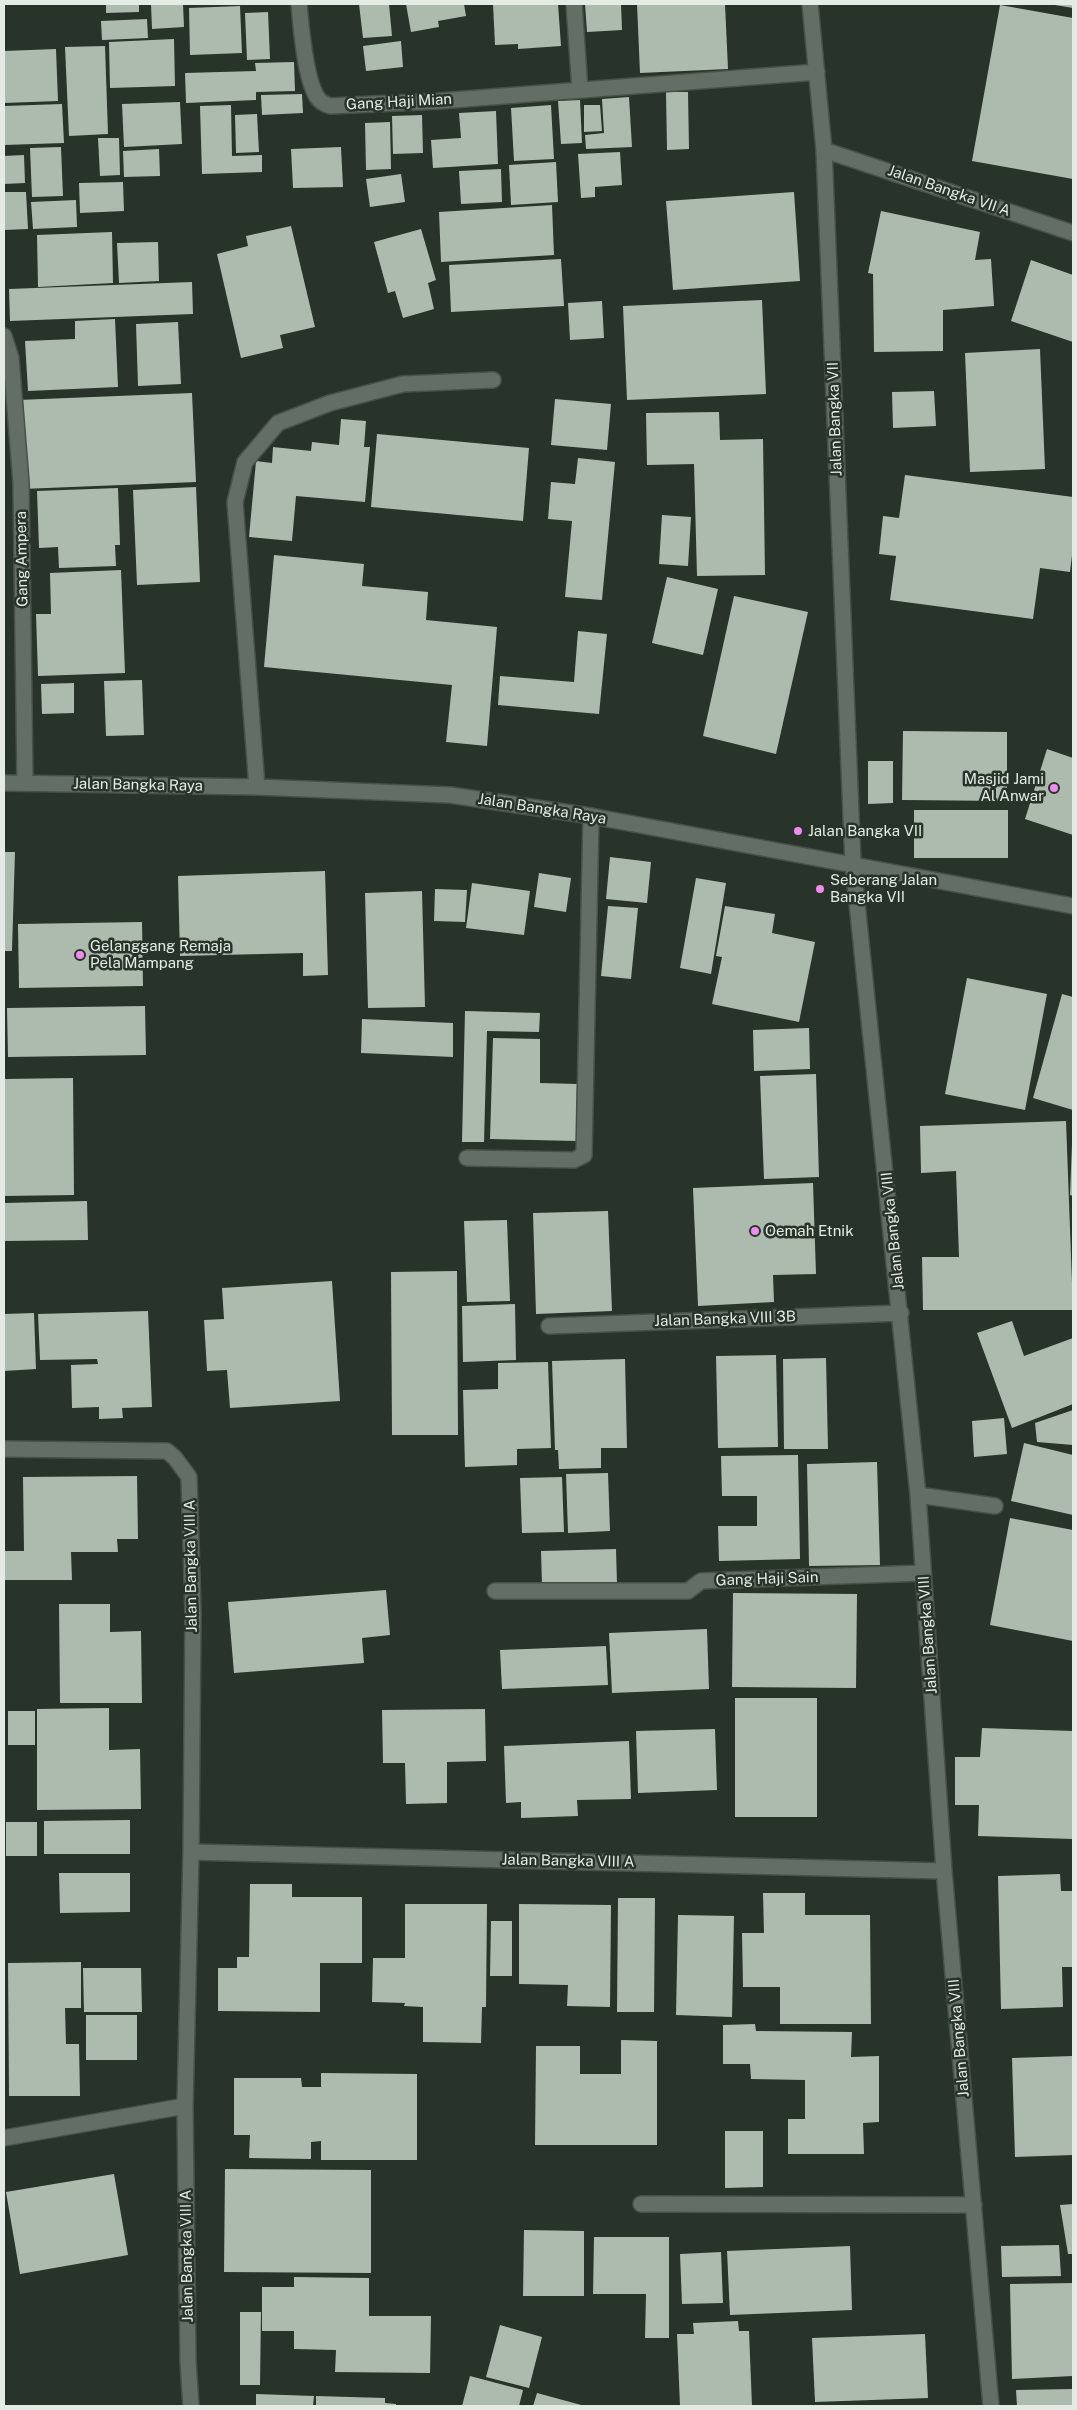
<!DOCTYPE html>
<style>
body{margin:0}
#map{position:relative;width:1077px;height:2410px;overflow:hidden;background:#283329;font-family:"Public Sans",sans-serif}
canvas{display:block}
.frame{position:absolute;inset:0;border:5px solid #e4ebe5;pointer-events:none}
</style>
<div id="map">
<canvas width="1077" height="2410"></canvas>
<div class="frame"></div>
</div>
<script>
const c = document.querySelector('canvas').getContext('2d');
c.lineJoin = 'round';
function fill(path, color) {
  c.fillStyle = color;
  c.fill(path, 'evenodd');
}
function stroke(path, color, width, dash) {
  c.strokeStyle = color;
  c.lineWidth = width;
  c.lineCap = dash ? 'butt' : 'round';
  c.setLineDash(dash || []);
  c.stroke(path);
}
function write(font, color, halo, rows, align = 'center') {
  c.font = font + ' "Public Sans",sans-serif';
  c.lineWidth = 5;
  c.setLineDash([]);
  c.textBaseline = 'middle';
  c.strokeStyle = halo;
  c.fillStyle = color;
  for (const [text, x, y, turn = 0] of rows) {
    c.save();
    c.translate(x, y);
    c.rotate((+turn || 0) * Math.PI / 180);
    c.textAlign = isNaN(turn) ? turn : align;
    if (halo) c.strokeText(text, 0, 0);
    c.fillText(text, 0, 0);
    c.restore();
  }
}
fill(new Path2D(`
 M106,4H139V12L106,13Z
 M151,4H183L184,27L152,29Z
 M359,4H389L392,36L363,38Z
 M406,4H464L466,16L438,21L439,27L411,32Z
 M493,4H558L561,46L518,49V44L495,45Z
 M585,4H621L622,30L587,32Z
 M637,4H725L728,69L640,73Z
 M1055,4H1073V8L1055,5Z
 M1000,5L1073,18V179L972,161Z
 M240,6L242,53L190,55L189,8Z
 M268,12L270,59L247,60L245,13Z
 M147,19L148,38L102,40L101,21Z
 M174,39L175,86L110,88L109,42Z
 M401,41L403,67L366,71L363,46Z
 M105,46L108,134L69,136L65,47Z
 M56,49L58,101L4,103V51Z
 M294,62L295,91L256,92V100L186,103L185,73L256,71L255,63Z
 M666,92H688L689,149L667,150Z
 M302,94L303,113L262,115L261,95Z
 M629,97L632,147L586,149L585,135L604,133L602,99Z
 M580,100L582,143L561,144L558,101Z
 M180,102L182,144L124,147L122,104Z
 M62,104L64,143L4,145V106Z
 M231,105L232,156L262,155V172L202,174L200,106Z
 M551,105L554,159L514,161L511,108Z
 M584,105H600L602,131L584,132Z
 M496,111L498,164L433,168L431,140L461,138L459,113Z
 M257,114L259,152L236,153L235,115Z
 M422,115L423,153L393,154L392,116Z
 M390,122L391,169L366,170L365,123Z
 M98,138H119L120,175L100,176Z
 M61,147L63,196L32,197L30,148Z
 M341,147L343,187L293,188L291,149Z
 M159,149L160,176L124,177L123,151Z
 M620,152L622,185L595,187V197L581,198L578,154Z
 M24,155L25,183L4,184V156Z
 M556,162L558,202L511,205L509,165Z
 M501,169L502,202L461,204L459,171Z
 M401,174L405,202L370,207L366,179Z
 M123,182L124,211L80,213L79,183Z
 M4,192H26L28,229L4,230Z
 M794,192L800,281L673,290L666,201Z
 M76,200L77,227L33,229L31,202Z
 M552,205L554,255L441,262L439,212Z
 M881,211L980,232L975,260L991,259L994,306L943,310V351L874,352L873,274L868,273Z
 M291,226L315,327L280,335L283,348L241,358L217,254L248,246L246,236Z
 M421,229L436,280L428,283L434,309L403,318L395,291L388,293L374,242Z
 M112,232L113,283L38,287L37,235Z
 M158,242L159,281L119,283L117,243Z
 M561,259L564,306L451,312L449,265Z
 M1031,260L1073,275V342L1011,321Z
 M192,282L193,314L10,321L9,289Z
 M762,300L766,394L627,400L623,306Z
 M602,301L604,338L570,340L568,303Z
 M115,319L118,387L28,391L25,341L75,339V321Z
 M178,322L181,384L138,386L136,324Z
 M1040,349L1045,469L970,472L965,353Z
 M934,391L936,426L893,428L892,392Z
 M192,393L196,482L22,489L18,400Z
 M555,399L611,404L607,450L551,445Z
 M719,412L720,440L763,439L765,575L697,576L694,464L647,465L646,413Z
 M341,419L366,421L364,447H370L365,502L296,496L292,541L249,537L256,461L272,463L273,447L311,451L312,442L339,445Z
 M377,434L529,448L523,521L371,507Z
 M578,458L615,462L602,600L565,597L572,521L548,519L551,482L575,484Z
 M905,475L1073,497V547L1070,572L1040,568L1033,619L890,600L896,556L879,554L883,516L899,518Z
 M196,487L200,582L137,585L133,490Z
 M118,488L120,545H115L116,566L59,568L58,547L39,548L37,491Z
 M662,515L691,517L688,566L659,564Z
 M274,555L364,564L362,586L428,592L426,620L497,627L487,746L446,742L452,685L264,667Z
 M121,570L125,673L38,676L36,614H51L50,573Z
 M667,577L718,589L703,655L652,643Z
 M734,596L808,612L776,754L703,736Z
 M578,631L607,634L599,714L498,705L500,676L574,682Z
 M142,680L144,735L106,736L104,681Z
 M74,683V713L42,714L41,684Z
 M903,731L1007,732V801L902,800Z
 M1047,749L1073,758V835L1025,819Z
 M868,761H893V803L868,804Z
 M914,810H1008V858H914Z
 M4,852H15L12,951H4Z
 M610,857L651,862L647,903L606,899Z
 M325,871L328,975L303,976V953L180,956L178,876Z
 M539,873L571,878L566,912L534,907Z
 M696,878L726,883L711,974L680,968Z
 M472,883L530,891L524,935L466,928Z
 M435,889L467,890L465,922L434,921Z
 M422,891L425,1007L368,1008L365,893Z
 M608,906L638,908L631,979L601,976Z
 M725,906L775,914L772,933L815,942L799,1022L712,1004L722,957L716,956Z
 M142,922L143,986L19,988L18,924Z
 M967,978L1047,994L1025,1110L945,1094Z
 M1062,994L1073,997V1110L1033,1098Z
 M145,1006L146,1055L8,1057L7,1008Z
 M465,1011L540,1013L539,1032L487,1031L484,1142H462Z
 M362,1019L453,1023V1057L361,1053Z
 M809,1028L810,1069L754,1071L753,1030Z
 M493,1038L540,1039V1083L577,1084L576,1141L490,1139Z
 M816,1074L819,1177L764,1179L760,1076Z
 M73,1078L74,1195L4,1196V1079Z
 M1066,1121L1073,1310H923L922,1257H959L956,1171L921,1173L920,1126Z
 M1072,1144H1073V1196L1070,1195Z
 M813,1183L816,1274L773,1275L774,1302L698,1306L693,1188Z
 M87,1201L88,1240L4,1241V1203Z
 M608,1211L612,1311L536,1314L533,1213Z
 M507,1220L510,1301L467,1302L464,1221Z
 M457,1271L458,1435H392L391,1272Z
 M332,1281L340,1401L230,1408L227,1370L207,1371L204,1320L224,1319L222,1288Z
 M515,1304L516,1360L463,1362L462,1306Z
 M148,1311L152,1407L122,1408L123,1418L99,1419V1407L72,1408L71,1365L98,1364L97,1359L40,1360L38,1314Z
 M34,1313L36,1369L4,1371V1314Z
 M1012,1321L1024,1356L1073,1338V1404L1012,1428L977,1333Z
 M776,1355L778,1447L718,1448L716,1356Z
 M826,1358L828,1449H784L783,1359Z
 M625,1359L627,1448H601V1468L559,1469L558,1450H555L552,1361Z
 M548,1362L551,1448L517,1449V1465L465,1467L463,1390L498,1389V1363Z
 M1073,1410V1445L1037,1442L1035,1423Z
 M1004,1418L1007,1454L974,1457L972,1421Z
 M1024,1443L1073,1455V1515L1011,1501Z
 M798,1455L800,1559L719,1561L718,1526H757V1496H722L721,1456Z
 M877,1462L880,1565L809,1566L807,1464Z
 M608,1473L610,1531L568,1533L566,1474Z
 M137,1476L138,1539H117L118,1552H71L72,1580H4V1551H24L23,1477Z
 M562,1477L564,1532L522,1533L520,1478Z
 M1010,1518L1073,1530V1641L990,1625Z
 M616,1549L617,1584L542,1586L541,1551Z
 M386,1590L390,1635L362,1638L364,1663L234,1673L228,1602Z
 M733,1593L857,1594L856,1688L732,1687Z
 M59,1604H110V1632L141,1631L142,1703H60Z
 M707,1629L709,1689L612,1693L609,1633Z
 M606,1646L608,1685L502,1689L500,1650Z
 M735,1698H817V1817H735Z
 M109,1708V1750L140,1749L141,1809L37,1810V1709Z
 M485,1709L486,1761L447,1762V1803L406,1804L405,1763H383L382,1710Z
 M8,1711H35V1745H8Z
 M982,1728L1073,1731V1839L978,1836L979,1805H955V1757H980Z
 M715,1729L717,1790L638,1793L636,1731Z
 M629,1741L631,1799L577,1800L578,1816L521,1818V1802L506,1803L504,1746Z
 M130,1820V1854H44V1821Z
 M6,1822H37V1856H6Z
 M59,1873H130V1912L60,1913Z
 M1060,1874L1061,1891H1073V1967H1062L1063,2007L1001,2009L998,1876Z
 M250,1884H292V1897H362V1963H320V2012L218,2011V1968H237V1957H249Z
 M763,1893H805V1915H870L871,2024H780V1987H743L742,1933H764Z
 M618,1898H655L654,2012H617Z
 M405,1904H487L486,2007H482L481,2043L423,2042V2007L404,2006L405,2003L372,2002L373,1958H405Z
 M519,1904L611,1905L610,2007L567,2006L568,1985L519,1984Z
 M678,1915L734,1916L732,2017L676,2015Z
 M491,1921H512V1976H490Z
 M81,1962V2008H65L66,2044H79L80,2096H9L8,1963Z
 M83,1968H141L142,2012H84Z
 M86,2015H137V2060H86Z
 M755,2024L756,2031L852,2032L851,2057L879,2056V2122L863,2123L864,2154H788V2119H805V2080L751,2079L750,2064H723V2025Z
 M621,2040L657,2041V2145H535L536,2046H580V2074H621Z
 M1073,2056V2155L1015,2157L1012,2058Z
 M321,2073L417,2074V2160H321V2141L311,2142V2159L249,2158L250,2135H234V2078H301L302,2087H321Z
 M725,2131H763V2187L725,2188Z
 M225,2169L371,2170V2273L224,2272Z
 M114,2174L128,2255L20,2274L6,2192Z
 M1073,2204V2254H1068L1060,2205Z
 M524,2230L584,2231V2296H523Z
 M594,2237H669V2338H645L646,2294H593Z
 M1059,2245L1061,2276L1002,2277L1001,2246Z
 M850,2246L852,2310L730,2315L727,2251Z
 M721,2252L723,2303L682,2304L680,2254Z
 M294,2277L369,2278V2316H431L430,2373L335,2372L336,2350L294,2349V2331H262V2287H294Z
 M1073,2283V2376L1012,2379L1010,2284Z
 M240,2312H261L260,2385H240Z
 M738,2321L739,2331H749L752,2406H680L677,2334H694L693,2323Z
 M500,2325L542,2337L529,2388L486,2377Z
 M925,2334L928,2398L815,2402L812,2338Z
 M470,2376L523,2390L519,2406H462Z
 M1073,2389V2406H1017L1016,2390Z
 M537,2393L585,2406H533Z
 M256,2394L314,2396L313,2406H256Z
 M316,2396L385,2398V2403L396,2404V2406H316Z`), '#adbbae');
const minor = new Path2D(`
 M299,4C301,27 305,78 317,97C320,102 324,104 330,106L439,101L817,72
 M574,4L580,90
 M810,4L824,150L853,864L918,1495L944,1871L991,2406
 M824,150L1073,233
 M4,336L11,358L21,483L25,783
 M4,783L257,787L450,795L591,816L1073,906
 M257,787L235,502L245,462L278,423L330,403L403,384L493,380
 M467,1158L574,1160L584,1155L591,816
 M549,1326L901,1313
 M4,1449L167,1451L175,1458L189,1477L193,1613L191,1852L185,2106L188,2361L191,2406
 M918,1495L995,1506
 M495,1591H688L701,1581L923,1573
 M191,1852L944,1871
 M4,2138L185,2106
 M641,2204L974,2205`);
stroke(minor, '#485149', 18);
stroke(minor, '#636f64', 15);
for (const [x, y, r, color] of [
 [1054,788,5,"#f38af2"],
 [798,831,5,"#f38af2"],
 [820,889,5,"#f38af2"],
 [80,955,5,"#f38af2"],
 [755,1231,5,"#f38af2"]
]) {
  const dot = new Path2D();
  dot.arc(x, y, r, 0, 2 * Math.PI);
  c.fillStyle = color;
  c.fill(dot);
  stroke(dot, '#283329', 2);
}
write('15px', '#e4ebe5', '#283329', [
 ["Gang Haji Mian",399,102,-3],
 ["Jalan Bangka VII A",949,191,19],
 ["Jalan Bangka VII",835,419,-92],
 ["Gang Ampera",22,559,-91],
 ["Jalan Bangka Raya",138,785,1],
 ["Jalan Bangka Raya",542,809,9],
 ["Jalan Bangka VIII",893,1231,-96],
 ["Jalan Bangka VIII 3B",725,1319,-2],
 ["Jalan Bangka VIII A",191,1566,-91],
 ["Gang Haji Sain",767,1579,-2],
 ["Jalan Bangka VIII",928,1635,-94],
 ["Jalan Bangka VIII A",568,1861,1],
 ["Jalan Bangka VIII",959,2038,-95],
 ["Jalan Bangka VIII A",187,2256,-91]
]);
write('15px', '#e4ebe5', '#283329', [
 ["Masjid Jami",1044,779,"right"],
 ["Al Anwar",1044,796,"right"],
 ["Jalan Bangka VII",808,831],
 ["Seberang Jalan",830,880],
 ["Bangka VII",830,897],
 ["Gelanggang Remaja",90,946],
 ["Pela Mampang",90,963],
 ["Oemah Etnik",765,1231]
], 'left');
</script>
